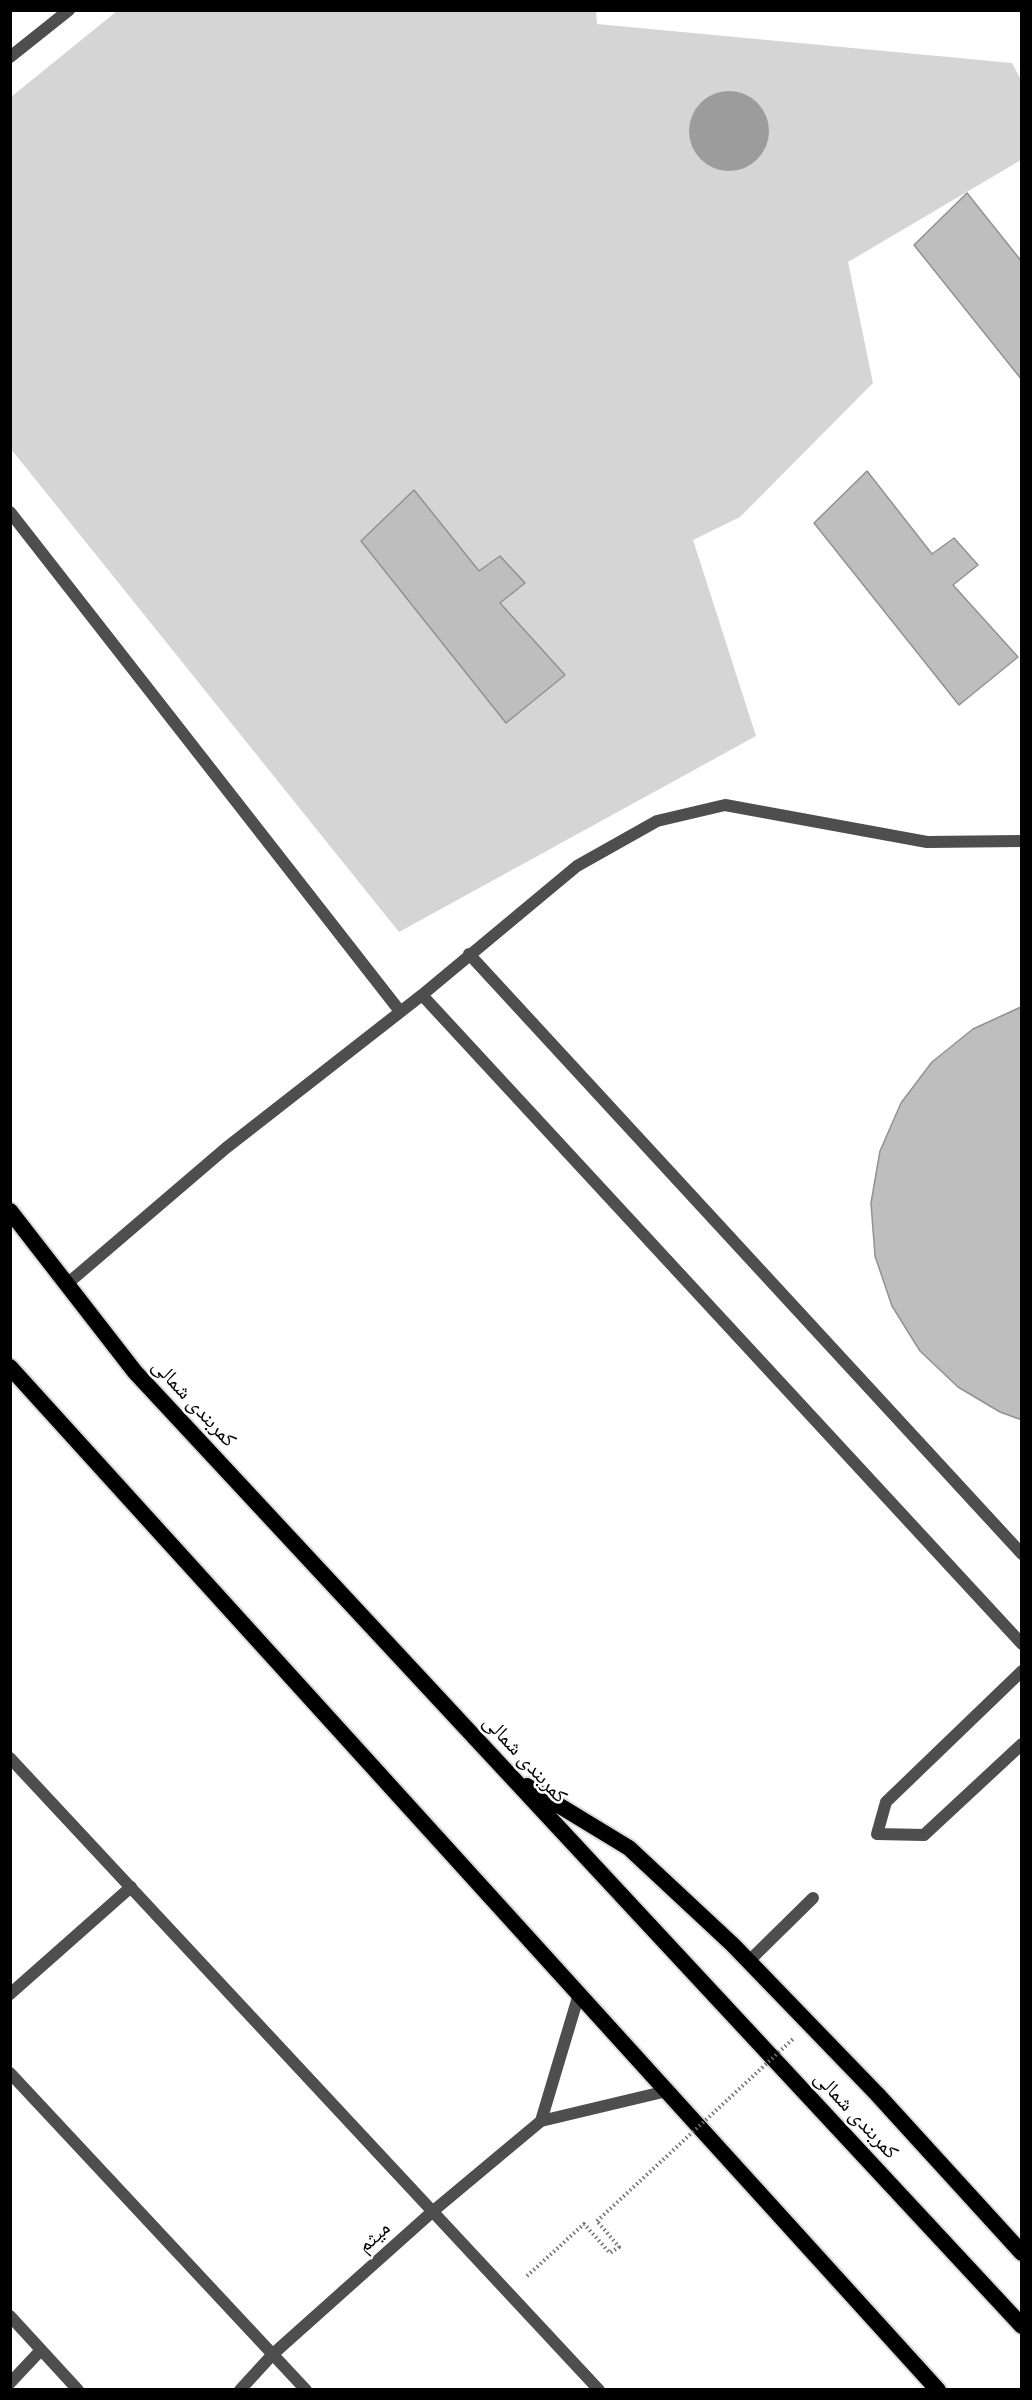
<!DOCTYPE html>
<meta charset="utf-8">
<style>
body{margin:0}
#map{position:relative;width:1032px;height:2400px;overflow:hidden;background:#fff;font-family:Cabin,sans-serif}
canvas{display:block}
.frame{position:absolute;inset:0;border:12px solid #000;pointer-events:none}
</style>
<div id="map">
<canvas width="1032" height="2400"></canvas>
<div class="frame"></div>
</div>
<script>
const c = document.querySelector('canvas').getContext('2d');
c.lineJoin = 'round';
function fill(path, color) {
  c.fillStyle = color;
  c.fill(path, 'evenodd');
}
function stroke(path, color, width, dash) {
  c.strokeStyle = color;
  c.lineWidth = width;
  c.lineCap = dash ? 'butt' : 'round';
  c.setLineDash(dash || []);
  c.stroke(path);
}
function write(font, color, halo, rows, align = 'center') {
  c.font = font + ' Cabin,"Noto Naskh Arabic",sans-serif';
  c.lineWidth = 5;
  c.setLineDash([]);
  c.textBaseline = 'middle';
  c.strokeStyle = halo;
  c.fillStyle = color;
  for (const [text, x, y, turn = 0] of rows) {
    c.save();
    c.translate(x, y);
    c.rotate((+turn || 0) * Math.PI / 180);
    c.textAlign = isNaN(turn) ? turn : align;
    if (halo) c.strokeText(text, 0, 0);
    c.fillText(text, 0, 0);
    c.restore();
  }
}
fill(new Path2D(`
 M117,11H596L597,24L1012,63L1021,80V160L848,262L873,383L740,517L693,540L756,736L399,932L11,449V97Z`), '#d5d5d5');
fill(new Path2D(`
 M689 131a40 40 0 1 1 80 0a40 40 0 1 1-80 0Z`), '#9c9c9c');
const building = new Path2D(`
 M967,193L1022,262V380L914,245Z
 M867,471L932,554L954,538L978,565L953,585L1018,657L959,705L814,523Z
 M414,490L479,571L500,556L525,583L500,603L565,675L506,723L361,541Z
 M1021,1007L1022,1006V1420L1000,1412L958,1387L920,1351L892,1306L875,1256L871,1203L880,1151L901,1103L932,1062L973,1029Z`);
fill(building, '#bebebe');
stroke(building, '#929292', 1.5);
const trunk = new Path2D(`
 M10,1211L135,1372L1022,2326
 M10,1367L938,2390
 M527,1786L629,1848L733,1945L877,2094L1022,2253`);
stroke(trunk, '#dbdbdb', 20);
stroke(new Path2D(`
 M527,2276L584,2224L610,2253L619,2247L597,2221`), '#707070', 4, [1.5, 3]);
stroke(new Path2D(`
 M10,57L69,10
 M10,512L399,1010
 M469,954L1022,1554
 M422,995L1022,1644
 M67,1284L226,1148L422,995L577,866L657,821L725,805L927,842L1022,841
 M1022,1671L886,1802L877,1834L924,1835L1022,1744
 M749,1961L813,1898
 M10,1994L131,1887
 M10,2383L41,2350`), '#4e4e4e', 12);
stroke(new Path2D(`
 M10,1758L599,2390
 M10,2073L306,2390
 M10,2316L78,2390`), '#4e4e4e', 12);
stroke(new Path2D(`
 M579,1994L541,2121L667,2091
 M240,2390L273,2354L432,2212L541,2121`), '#4e4e4e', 12);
stroke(trunk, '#000', 16);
stroke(new Path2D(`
 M597,2221L793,2039`), '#707070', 4, [1.5, 3]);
write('21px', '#000', '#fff', [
 ["کمربندی شمالی",194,1403,47],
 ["کمربندی شمالی",525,1759,47],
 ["کمربندی شمالی",856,2115,47],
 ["میثم",374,2237,-42]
]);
</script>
